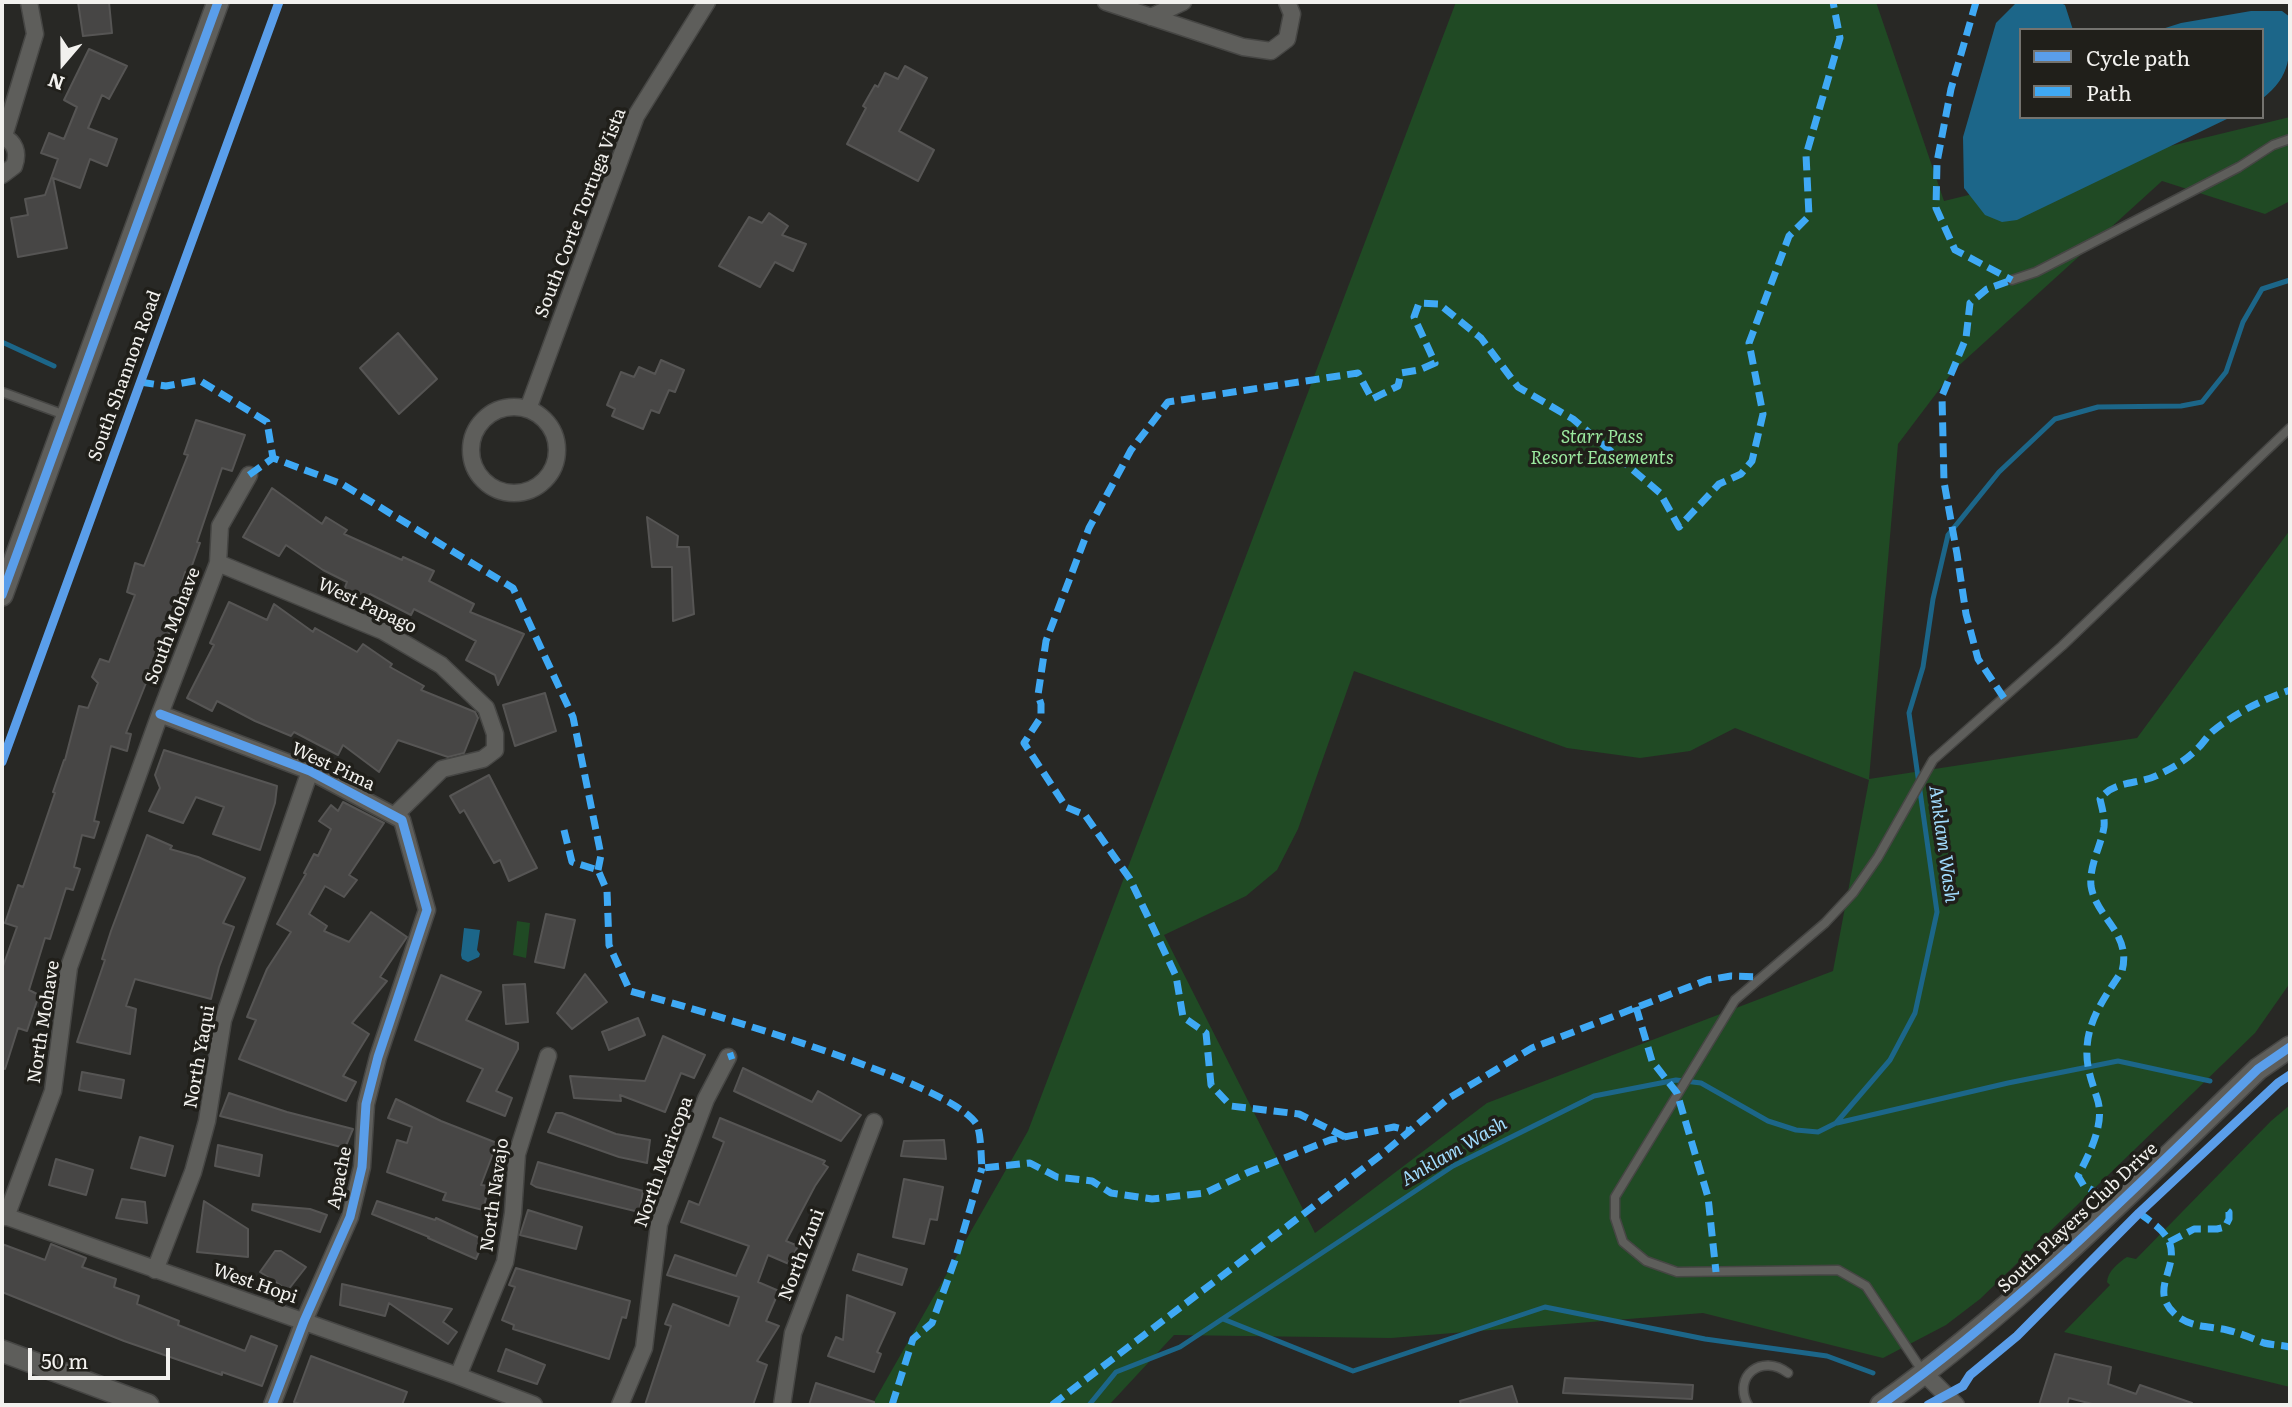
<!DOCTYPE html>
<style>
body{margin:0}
#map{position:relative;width:2292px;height:1407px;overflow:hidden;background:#282825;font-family:Literata,serif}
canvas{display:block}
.frame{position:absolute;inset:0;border:4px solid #f2f1ee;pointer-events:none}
.legend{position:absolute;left:2019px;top:28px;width:245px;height:91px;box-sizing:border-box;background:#201f1a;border:2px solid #74736f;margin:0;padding:9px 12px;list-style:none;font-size:21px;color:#f2f1ee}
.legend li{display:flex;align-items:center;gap:14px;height:35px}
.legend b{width:35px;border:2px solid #74736f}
.north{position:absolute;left:28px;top:28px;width:70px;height:70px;-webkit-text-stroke:5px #201f1a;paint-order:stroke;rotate:200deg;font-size:19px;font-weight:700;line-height:28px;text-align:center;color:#f2f1ee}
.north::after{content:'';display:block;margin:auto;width:24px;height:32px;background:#f2f1ee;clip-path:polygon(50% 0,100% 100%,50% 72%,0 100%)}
.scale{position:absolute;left:28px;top:1348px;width:142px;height:32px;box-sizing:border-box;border:4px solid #f2f1ee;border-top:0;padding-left:9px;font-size:21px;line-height:24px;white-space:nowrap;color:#f2f1ee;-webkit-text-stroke:5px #201f1a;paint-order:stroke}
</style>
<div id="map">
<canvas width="2292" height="1407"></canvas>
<div class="frame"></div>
<ul class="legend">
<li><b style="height:9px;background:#5a9eea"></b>Cycle path</li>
<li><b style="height:9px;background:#3fa9f5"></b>Path</li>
</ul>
<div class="north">N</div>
<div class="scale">50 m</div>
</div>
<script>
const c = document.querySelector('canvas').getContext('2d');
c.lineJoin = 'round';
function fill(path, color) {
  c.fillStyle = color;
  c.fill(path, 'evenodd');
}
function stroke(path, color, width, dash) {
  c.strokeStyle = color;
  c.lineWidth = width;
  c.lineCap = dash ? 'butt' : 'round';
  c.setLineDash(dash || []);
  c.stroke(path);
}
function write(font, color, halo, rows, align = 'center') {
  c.font = font + ' Literata,serif';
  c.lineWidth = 7;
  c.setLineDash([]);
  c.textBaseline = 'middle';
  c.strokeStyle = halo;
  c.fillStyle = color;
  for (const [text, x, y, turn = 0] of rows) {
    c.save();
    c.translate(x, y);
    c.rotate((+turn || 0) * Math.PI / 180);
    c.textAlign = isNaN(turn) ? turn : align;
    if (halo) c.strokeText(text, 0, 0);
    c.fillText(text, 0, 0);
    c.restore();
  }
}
fill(new Path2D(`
 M1456,2H1876L1944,201L2290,117V201L2265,214L2162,181L1954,370L1898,444L1869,779L2137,738L2290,530V983L2255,1033L1980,1299L1946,1325L1883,1358L1703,1313L1391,1338L1174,1335L1109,1405H872L1028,1131ZM1354,671L1567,748L1640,758L1690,751L1735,728L1869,780L1833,971L1487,1103L1315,1233L1164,935L1246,896L1277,870L1298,829Z
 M517,921L530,923L526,958L513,955Z
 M2290,1105V1387L2064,1332L2110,1285L2107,1282C2108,1271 2118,1263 2127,1257L2136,1259L2271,1121Z`), '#204a24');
fill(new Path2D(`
 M2017,2H2058L2065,5L2073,30H2021V117H2231L2017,220L2002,222L1985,215L1964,188L1963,137L1996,23Z
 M2251,11H2282L2290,17C2290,57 2292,75 2262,99V30H2159L2181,23Z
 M464,928L480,930L477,950L480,954L479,957L468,962L462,959L461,955Z`), '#1c6689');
stroke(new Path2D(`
 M2,342L54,366
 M1837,1123L2008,1083L2118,1061L2210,1081
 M1223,1319L1353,1371L1545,1307L1705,1339L1827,1356L1873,1373
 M1089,1405L1116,1372L1180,1347L1453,1166L1594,1096L1676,1080L1701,1083L1768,1121L1796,1130L1818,1132L1836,1123L1890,1060L1915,1013L1937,912L1909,713L1923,667L1933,599L1948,535L1999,472L2055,419L2098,407L2181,406L2202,402L2226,372L2243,322L2262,289L2290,280`), '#1c6689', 5);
const building = new Path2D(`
 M78,2H109L112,33L83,36Z
 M89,49L127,66L109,99L102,95L88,128L117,139L107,166L90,159L80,188L53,178L67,248L18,257L11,218L28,215L25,199L45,195L58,159L41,153L49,133L64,139L77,107L64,100Z
 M905,66L927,78L899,131L934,150L918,181L847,144L866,108L863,106L875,85L878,87L885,73L898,79Z
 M769,213L788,226L782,235L806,244L793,271L775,262L760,287L719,266L749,217L762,223Z
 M398,333L437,379L399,414L360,368Z
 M661,360L684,370L675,392L669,390L659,413L651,410L643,429L612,416L615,409L607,405L621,372L634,377L639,367L655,374Z
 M196,420L245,435L232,471L222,468L197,542L200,543L189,574L185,572L172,621L173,622L160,660L156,658L126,733L131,734L127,751L111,746L94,821L99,822L94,838L82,835L74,867L80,869L73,890L66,888L50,939L45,938L29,990L39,995L27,1031L18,1028L5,1069L2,1068V969L17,927L5,923L18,885L23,887L55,793L53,792L64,760H65L79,706L88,708L98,683L92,677L100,659L109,662L135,595L127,592L135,563L144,566L188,455L184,454Z
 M272,488L322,524L326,517L347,530L344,534L402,560L403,557L434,571L429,581L474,604L470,612L524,634L498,685L495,675L466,660L476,641L414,609L411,615L370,594L367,599L344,590L347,582L323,570L286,545L279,556L243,537Z
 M647,517L678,536L677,547H689L694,614L673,621L672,567H652Z
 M229,602L267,620L274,604L313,632L315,628L357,652L363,644L392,664L390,667L424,686L421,690L475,712L478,718L464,753L448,757L398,740L379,772L343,745L338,755L294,732L291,736L255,721L217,701L212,711L187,698L214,645L210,643Z
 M545,693L556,731L515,746L503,705Z
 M164,750L277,786L275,803L260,850L213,834L224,807L196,797L183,823L149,811L160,788L155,775Z
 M489,775L537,868L509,881L500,860L494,863L464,810L460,813L450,796Z
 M343,802L384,823L349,875L357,880L344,897L325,886L309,914L327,926L324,931L349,942L371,912L407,937L380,977L387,981L352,1023L369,1034L343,1076L356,1082L346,1101L239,1059L256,1020L247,1017L267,969L291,932L277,924L306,874L304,873L314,854L318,856L331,829L319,821L331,805L338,811Z
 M147,835L172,846L170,849L198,857L245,878L223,923L234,927L219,967L211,999L135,979L126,1006L136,1009L130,1054L77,1042L105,960L102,959L111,931Z
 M546,914L575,920L564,968L535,962Z
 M585,974L607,1002L572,1029L557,1013Z
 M441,975L481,992L466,1020L518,1043V1049L496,1091L512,1098L505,1116L467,1101L483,1069L415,1040Z
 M525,984L528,1022L506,1024L503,985Z
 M638,1018L645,1035L609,1050L602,1032Z
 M663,1036L705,1055L694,1078L681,1073L665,1112L620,1095L621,1101L574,1098L570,1076L645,1081Z
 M743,1068L812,1102L818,1091L861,1115L841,1141L734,1091Z
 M82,1072L124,1080L121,1098L79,1090Z
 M229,1093L287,1112L353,1129L345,1148L220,1116Z
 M396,1099L441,1121L497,1143L481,1185L489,1186L483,1210L443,1200L446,1193L387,1172L397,1140L407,1143L412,1127L388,1118Z
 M556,1113H562L616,1134L650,1140L647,1163L619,1157L548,1132Z
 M720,1118L825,1161L823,1164L828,1167L815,1186L786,1241L798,1246L789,1264L768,1255L758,1282L779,1291L766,1321L779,1326L757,1361L767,1365L753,1405H645L671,1326L665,1324L673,1304L729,1326L739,1297L667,1275L675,1255L736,1276L749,1246L681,1222L689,1201L699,1205L724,1142L713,1137Z
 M140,1137L173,1146L165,1176L131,1168Z
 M944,1140L946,1159L901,1156L904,1141Z
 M218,1145L262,1155L259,1176L215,1166Z
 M56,1159L93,1170L86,1195L49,1185Z
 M538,1162L643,1191L639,1212L536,1187L531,1184Z
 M904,1179L943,1187L937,1220L930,1219L924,1244L893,1237Z
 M122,1199L145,1202L147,1223L116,1218Z
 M204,1201L248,1229V1257L197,1252Z
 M377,1201L435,1220L436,1218L484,1240L476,1259L428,1238L429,1237L372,1214Z
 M253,1204L310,1209L327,1215L320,1232L252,1210Z
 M528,1210L582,1227L576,1249L520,1235Z
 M2,1244L45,1260L51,1244L86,1258L82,1267L116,1279L114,1287L139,1296L137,1304L179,1321L178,1325L245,1351L251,1336L277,1346L262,1386L222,1372V1375L124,1341L2,1292Z
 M275,1251H281L306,1267L288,1290L260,1272Z
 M858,1254L907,1269L902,1285L853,1270Z
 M516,1268L630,1301L626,1318L622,1317L609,1359L513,1329L514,1325L502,1320L515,1287L509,1285Z
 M342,1284L452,1309L443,1322L457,1332L448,1344L389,1303L385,1316L340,1305Z
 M847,1295L895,1313L877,1352L881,1354L874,1372L828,1356L836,1337L843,1340Z
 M506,1349L545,1365L537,1384L498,1371Z
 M2055,1354L2111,1367L2108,1384L2136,1394L2140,1385L2192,1403V1405H2096L2069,1398L2067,1405H2039Z
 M311,1356L407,1392L402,1405H303L294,1402Z
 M1565,1378L1693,1385L1692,1399L1563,1393Z
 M816,1383L874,1402V1405H809Z
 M1512,1386L1518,1405H1461L1460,1401Z`);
fill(building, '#474645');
stroke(building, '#565554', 2);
const service = new Path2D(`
 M2012,280L2036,272L2239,167L2273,145L2290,139
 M2,392L65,415
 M1923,1372L1866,1286L1838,1270L1677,1272L1646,1261L1623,1242L1615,1218V1197L1735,1000L1825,923L1853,893L1878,857L1933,760L2062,646L2290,428
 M1748,1405C1732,1376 1762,1353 1788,1373`);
const minor = new Path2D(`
 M1106,2L1243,47L1271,51L1287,39L1292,14L1287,2
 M1151,17L1183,2
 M2,136C15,142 19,152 14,166L2,175
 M4,136L35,34L29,2
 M471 450a43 43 0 1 1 86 0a43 43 0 1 1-86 0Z
 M528,409L636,116L707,2
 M218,563L383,631L441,665L486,708L495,734V750L483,759L442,769L395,815
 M160,714L310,771L402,820L427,910L378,1057L366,1104L362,1167L350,1217L304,1321L272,1405
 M2,1215L458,1376L534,1405
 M6,1217L53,1091L69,967L160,714L218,563L220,526L249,475
 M155,1270L193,1172L207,1121L223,1020L310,771
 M1925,1374L1956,1405
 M458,1376L505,1262L513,1213L517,1154L548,1056
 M620,1405L644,1348L659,1224L706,1099L728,1057
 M782,1405L793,1333L874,1122`);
const tertiary = new Path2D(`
 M2,595L218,2
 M2,1351L148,1405
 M1881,1405C2018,1307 2137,1186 2258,1069L2290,1047`);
stroke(service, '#464644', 11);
stroke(minor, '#464644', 19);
stroke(tertiary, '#464644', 24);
stroke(service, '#5e5e5b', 8);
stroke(minor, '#5e5e5b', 16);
stroke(tertiary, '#5e5e5b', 21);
stroke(new Path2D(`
 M1976,2L1951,89L1937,162L1936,208L1955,250L2012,280
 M140,382L166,386L199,380L267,422L273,458L342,484L513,588L573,717L601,855L598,870
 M249,475L273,458
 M2004,698L1978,659L1966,614L1957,554L1944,482L1942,396L1966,338L1970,303L1987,289L2012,280
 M564,830L572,862L598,870L607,891L609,945L630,991C687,1007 954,1082 977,1125C981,1134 981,1157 982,1168L1030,1163L1057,1177L1092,1181L1111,1193L1152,1199L1205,1193L1249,1172L1330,1140L1394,1127L1410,1131
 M1636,1007L1652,1061L1677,1093L1708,1197L1716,1272
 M728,1057L734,1055
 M1345,1137L1299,1114L1231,1106L1211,1085L1206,1033L1183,1017L1176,976L1130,879L1085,815L1066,807L1024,743L1041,717V704L1038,695L1046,641L1089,528L1131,450L1168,402L1358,373L1372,399L1398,386L1401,373L1419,370L1435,363L1414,317L1419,303L1439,304L1481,338L1518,387L1573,419L1660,493L1679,527L1719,484L1741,474L1752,461L1763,414L1749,343L1789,236L1809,216L1806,155L1840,38L1833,2
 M2102,1195L2084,1186L2078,1176C2089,1154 2106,1123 2097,1098C2092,1082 2086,1067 2087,1050C2087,1021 2106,995 2122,971C2132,933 2096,918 2091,886C2089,865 2101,846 2104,827C2105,818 2102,808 2100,799C2114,780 2138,785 2158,775C2174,767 2187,760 2199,747C2204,742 2208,735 2213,731C2237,712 2262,700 2290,690
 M2139,1213C2150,1221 2166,1231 2170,1244C2178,1270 2148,1291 2176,1315C2191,1328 2210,1326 2227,1330C2240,1333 2251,1338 2264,1343C2272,1345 2281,1345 2290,1347
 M2169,1242L2194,1229H2217L2225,1227L2229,1219V1212L2224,1208
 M892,1405L913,1339L932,1323L955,1260L982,1168
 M1052,1405L1381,1155L1449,1098L1532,1048L1707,980L1731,976L1760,977`), '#3fa9f5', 7, [14, 7]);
stroke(new Path2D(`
 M2,595L218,2
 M160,714L310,771L402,820L427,910L378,1057L366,1104L362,1167L350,1217L304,1321L272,1405
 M2,762L279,2
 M1881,1405C2018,1307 2137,1186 2258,1069L2290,1047
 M1928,1405L1963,1386L1970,1375L2017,1336L2139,1213L2278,1083L2290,1075`), '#5a9eea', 9);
write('18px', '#f2f1ee', '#201f1a', [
 ["South Corte Tortuga Vista",581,213,-69],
 ["South Shannon Road",125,376,-70],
 ["West Papago",367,606,25],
 ["South Mohave",173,626,-69],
 ["West Pima",333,767,25],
 ["North Mohave",44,1022,-81],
 ["North Yaqui",200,1057,-80],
 ["North Maricopa",664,1162,-70],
 ["Apache",340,1178,-79],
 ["North Navajo",495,1195,-82],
 ["South Players Club Drive",2078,1218,-43],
 ["North Zuni",802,1255,-69],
 ["West Hopi",255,1284,19]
]);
write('italic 18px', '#9be99f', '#201f1a', [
 ["Starr Pass",1602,438],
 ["Resort Easements",1602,459]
]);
write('italic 19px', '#a1dbfd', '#201f1a', [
 ["Anklam Wash",1943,844,82],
 ["Anklam Wash",1454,1152,-30]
]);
</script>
